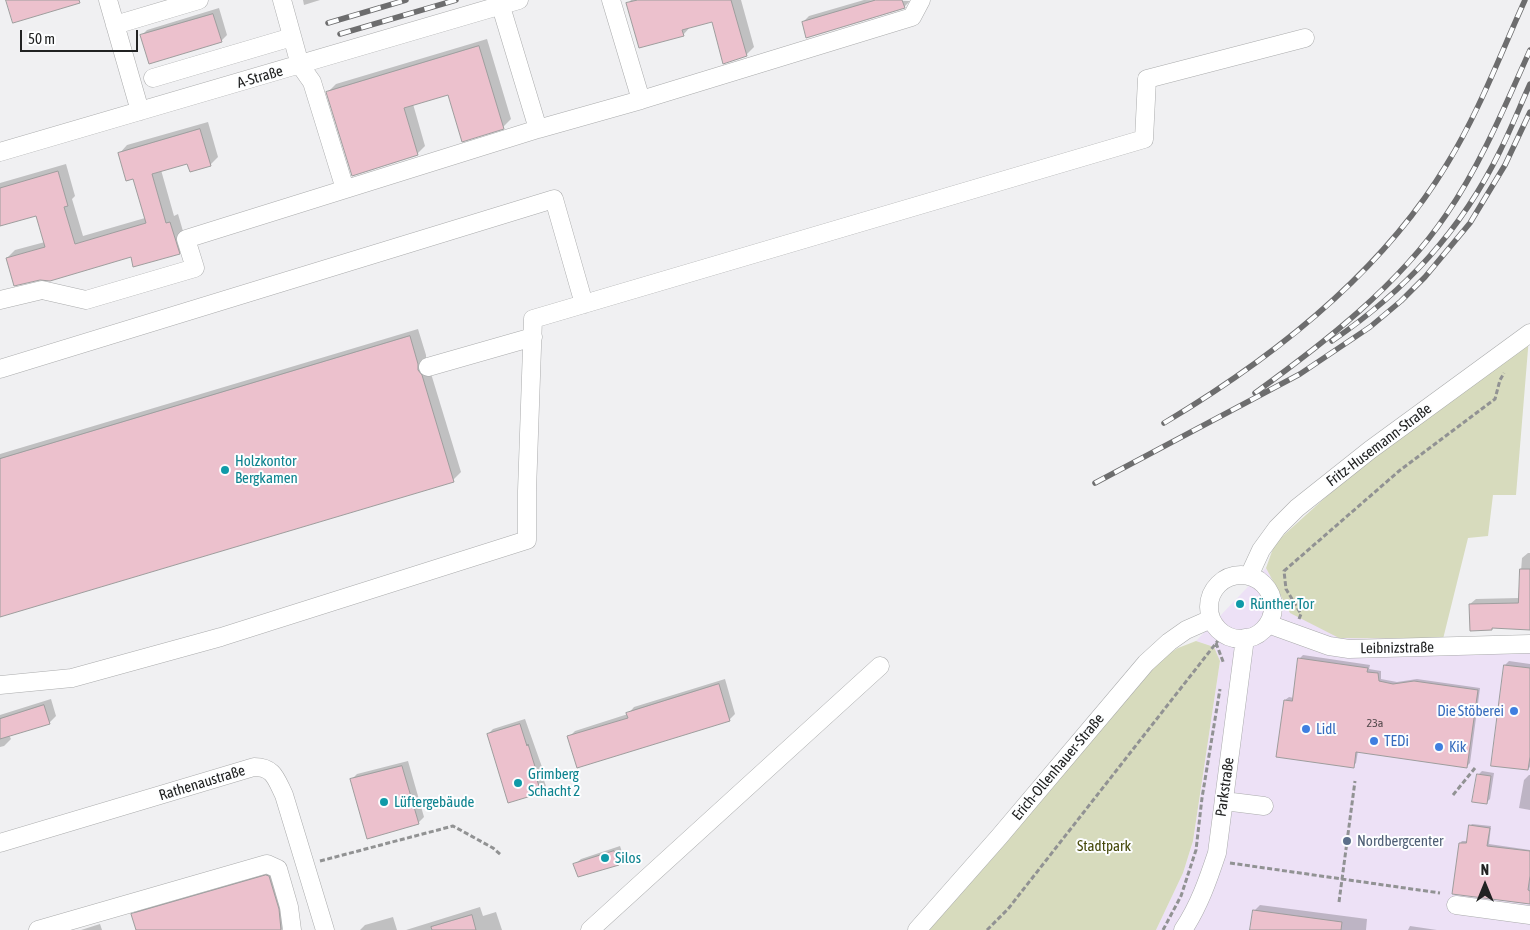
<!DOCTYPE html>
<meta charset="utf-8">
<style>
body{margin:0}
#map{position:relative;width:1530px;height:930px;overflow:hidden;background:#f0f0f2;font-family:"Asap Condensed",sans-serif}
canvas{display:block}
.north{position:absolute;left:1460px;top:860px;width:50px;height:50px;-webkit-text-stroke:4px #fdfeff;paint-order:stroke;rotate:0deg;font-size:14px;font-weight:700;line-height:20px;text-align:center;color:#212222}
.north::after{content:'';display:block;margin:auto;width:18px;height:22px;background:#212222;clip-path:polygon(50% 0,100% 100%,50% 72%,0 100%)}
.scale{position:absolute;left:20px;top:30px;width:118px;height:22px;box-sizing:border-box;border:2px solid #212222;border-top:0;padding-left:6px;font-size:15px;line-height:18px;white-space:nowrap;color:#212222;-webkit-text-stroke:4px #fdfeff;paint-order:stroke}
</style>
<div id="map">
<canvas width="1530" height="930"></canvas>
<div class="north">N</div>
<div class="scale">50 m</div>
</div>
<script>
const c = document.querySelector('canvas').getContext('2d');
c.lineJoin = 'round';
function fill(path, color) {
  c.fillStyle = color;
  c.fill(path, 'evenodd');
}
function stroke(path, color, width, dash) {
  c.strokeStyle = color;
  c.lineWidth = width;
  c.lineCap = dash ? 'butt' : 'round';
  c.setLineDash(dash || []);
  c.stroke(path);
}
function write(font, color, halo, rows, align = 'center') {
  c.font = font + ' "Asap Condensed",sans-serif';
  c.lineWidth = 4;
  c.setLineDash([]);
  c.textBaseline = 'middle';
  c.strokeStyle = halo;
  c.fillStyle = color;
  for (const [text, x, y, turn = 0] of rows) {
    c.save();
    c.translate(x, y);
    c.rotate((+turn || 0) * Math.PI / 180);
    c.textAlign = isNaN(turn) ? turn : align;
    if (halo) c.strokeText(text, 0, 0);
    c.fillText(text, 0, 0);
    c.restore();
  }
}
fill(new Path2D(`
 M1266,568L1290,613L1443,639L1530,635V930H1156L1183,873L1193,842L1220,661L1214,647L1196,641Z`), '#ede1f6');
fill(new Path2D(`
 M1529,337L1516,495H1493L1488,536L1468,538L1443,639L1339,638L1290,613L1266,568L1275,543L1370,457Z
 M1196,641L1214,647L1220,661L1193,841L1183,873L1156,930H918L1153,663L1178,648Z`), '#d7dbbd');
fill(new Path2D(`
 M303,0H320L304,5Z
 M631,0H741L754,47L746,55L713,21L691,26L683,35L628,4Z
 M864,0L910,1L904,7L803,22L809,16Z
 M219,8L227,35L221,41L141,36L147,30Z
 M487,39L511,119L503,127L449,94L413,104L425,146L417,154L328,92L336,84Z
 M208,122L218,157L210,165L188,162L161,170L174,216L178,214L187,245L179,253L7,258L15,250L45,242L37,214L0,225V183L66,164L75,196L72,199L83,236L145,218L133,178L119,154L127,145Z
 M418,329L426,355V362L429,367L461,472L453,480L0,616V454Z
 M1528,553H1530V629L1494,627L1492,629L1470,604L1476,599L1519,598L1522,558Z
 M1303,655L1370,665L1369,669L1381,671V679L1397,682L1417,679L1480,688L1470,763L1467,766L1358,751L1356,763L1353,766L1285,700L1289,697L1294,698L1300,658Z
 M1509,661L1530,664V767L1528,769L1505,665Z
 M725,679L735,714L729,720L569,737L575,731L628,714L634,707Z
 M51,699L56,716L49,723L9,735L11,739L4,746L0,747V715Z
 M525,719L542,767L540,769L546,786L540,792L488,734L493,729Z
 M408,761L424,817L418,823L351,780L357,774Z
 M1482,771L1494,773L1490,799L1486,803L1478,775Z
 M1529,775H1530V810L1519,808L1524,780Z
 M1472,824L1491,826L1489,844L1530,850V903L1460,843L1462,841H1468L1470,826Z
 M620,846L624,858L618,864L574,865L581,859Z
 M275,868L289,921L281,930H137L133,915L141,906Z
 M1260,905L1367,919L1366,930H1251L1254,911Z
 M480,907L483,916L496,912L502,930H406Z
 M393,917L397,930H360L365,925Z
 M100,924L102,930H81Z
 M1410,926L1437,930H1408Z`), '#0003');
const building = new Path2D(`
 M6,0H79L80,3L13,23Z
 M638,0H731L747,56L723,64L712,22L682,30L684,36L639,48L626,3Z
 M876,0H902L905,8L806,38L802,22Z
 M213,14L222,42L149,64L140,35Z
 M479,46L504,129L462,142L448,95L404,108L418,155L352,176L326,92Z
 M200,129L211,166L190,172L187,164L152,174L166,223L170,222L180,254L133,267L131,257L50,281L40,280L14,286L6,258L45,247L36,216L0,226V188L58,171L68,206L64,207L75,244L146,223L133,179L126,181L118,153Z
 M410,336L418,364V370L422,375L454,482L0,617V459Z
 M1520,569H1530V630L1492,628V630L1470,631L1469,604L1518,603Z
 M1298,658L1368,668L1367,672L1378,673L1379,681L1393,684L1414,681L1478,690L1467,768L1356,752L1354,768L1276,757L1284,700L1292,701Z
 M1504,665L1530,668V757L1528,770L1491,766Z
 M719,684L730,721L577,768L567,736L628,718L626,713Z
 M44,705L50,724L0,739V719Z
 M520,724L527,746L528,744L537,773H535L541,793L508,803L487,734Z
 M402,766L419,824L367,839L350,779Z
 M1477,774L1491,776L1487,804L1472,802Z
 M1469,825L1490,828L1487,846L1530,851V876L1528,890L1530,891V904L1452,894L1459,843H1466Z
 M614,851L619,865L578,877L573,864Z
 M266,875L269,876L279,909L281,930H136L131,914Z
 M1253,910L1342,922L1341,930H1250Z
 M472,915L476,930H432L431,927Z`);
fill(building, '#ecc1cd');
stroke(building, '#9e9d9d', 1);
const minor = new Path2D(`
 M108,0L140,111
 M282,0L300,65L312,82L345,189
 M499,0L538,129
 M611,0L641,100
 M115,25L199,0
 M153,78L292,37
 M0,152L519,0
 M0,300L42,290L86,300L195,268L186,239L538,129L641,100L912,17L921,0
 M428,367L533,337
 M0,369L554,199L584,304
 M1209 607a32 32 0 1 1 64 0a32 32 0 1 1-64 0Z
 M1249,576L1261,550L1277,528L1297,508L1370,450L1530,333
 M1268,624L1329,646L1349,649L1530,644
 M0,685L72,678L221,637L527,540V491L533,319L1144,139L1147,79L1305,38
 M1224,801L1264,806
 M0,843L254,767C274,767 276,779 284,795L325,930
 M1456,905L1530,915
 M38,930L267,864L278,869L289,907L292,930
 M590,930L880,666
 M917,930L999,837L1146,663L1169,642L1186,630L1211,619
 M1183,930C1199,906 1208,880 1217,853L1245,638`);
stroke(minor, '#aaabac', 19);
stroke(new Path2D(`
 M1299,619L1301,614L1286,589L1284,571L1399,471L1495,399L1500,380L1504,373
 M1216,643L1224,664
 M1453,795L1475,768
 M320,861L453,826L493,848L501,855
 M1230,863L1440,893
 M1339,902L1355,781
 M987,930L1008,909L1224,633
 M1163,930L1181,896L1196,850L1202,798L1220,689`), '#919293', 3, [5, 2.5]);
stroke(minor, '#fff', 18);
const rail = new Path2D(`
 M328,23L406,0
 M340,34L456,0
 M1332,341C1405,291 1461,231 1500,151C1511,129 1520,106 1530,84
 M1255,393C1324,343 1398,286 1446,215C1481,164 1505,106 1530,50
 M1164,423C1273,358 1381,274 1447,164C1479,112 1500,55 1525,0
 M1095,483L1300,374L1370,327L1401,301L1425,277L1470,223L1505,165L1530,112`);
stroke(rail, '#6d6d6e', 5.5);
stroke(rail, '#fdfeff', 4, [11]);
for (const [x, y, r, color] of [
 [225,470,5,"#0f9aa8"],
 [1240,604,5,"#0f9aa8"],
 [1514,711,5,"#3f7fe0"],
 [1306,729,5,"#3f7fe0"],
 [1374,741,5,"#3f7fe0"],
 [1439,747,5,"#3f7fe0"],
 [518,783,5,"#0f9aa8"],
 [384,802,5,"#0f9aa8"],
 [1347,841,5,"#5c6f8a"],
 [605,858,5,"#0f9aa8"]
]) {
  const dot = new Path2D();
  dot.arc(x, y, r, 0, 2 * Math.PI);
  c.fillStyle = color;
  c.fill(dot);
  stroke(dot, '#fdfeff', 2);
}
write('12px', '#544a4d', null, [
 ["23a",1375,723]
]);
write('15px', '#212222', '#fdfeff', [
 ["A-Straße",260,77,-16],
 ["Fritz-Husemann-Straße",1379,445,-37],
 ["Leibnizstraße",1397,648,-1],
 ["Erich-Ollenhauer-Straße",1058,767,-50],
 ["Rathenaustraße",202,783,-17],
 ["Parkstraße",1225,787,-82]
]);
write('15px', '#0d838f', '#fdfeff', [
 ["Holzkontor",235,461],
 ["Bergkamen",235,478],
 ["Rünther Tor",1250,604],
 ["Grimberg",528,774],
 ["Schacht 2",528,791],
 ["Lüftergebäude",394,802],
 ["Silos",615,858]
], 'left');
write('15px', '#366cbe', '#fdfeff', [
 ["Die Stöberei",1504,711,"right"],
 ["Lidl",1316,729],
 ["TEDi",1384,741],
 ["Kik",1449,747]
], 'left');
write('15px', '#4e5e75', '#fdfeff', [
 ["Nordbergcenter",1357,841]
], 'left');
write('15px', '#454909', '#fdfeff', [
 ["Stadtpark",1104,846]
]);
</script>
